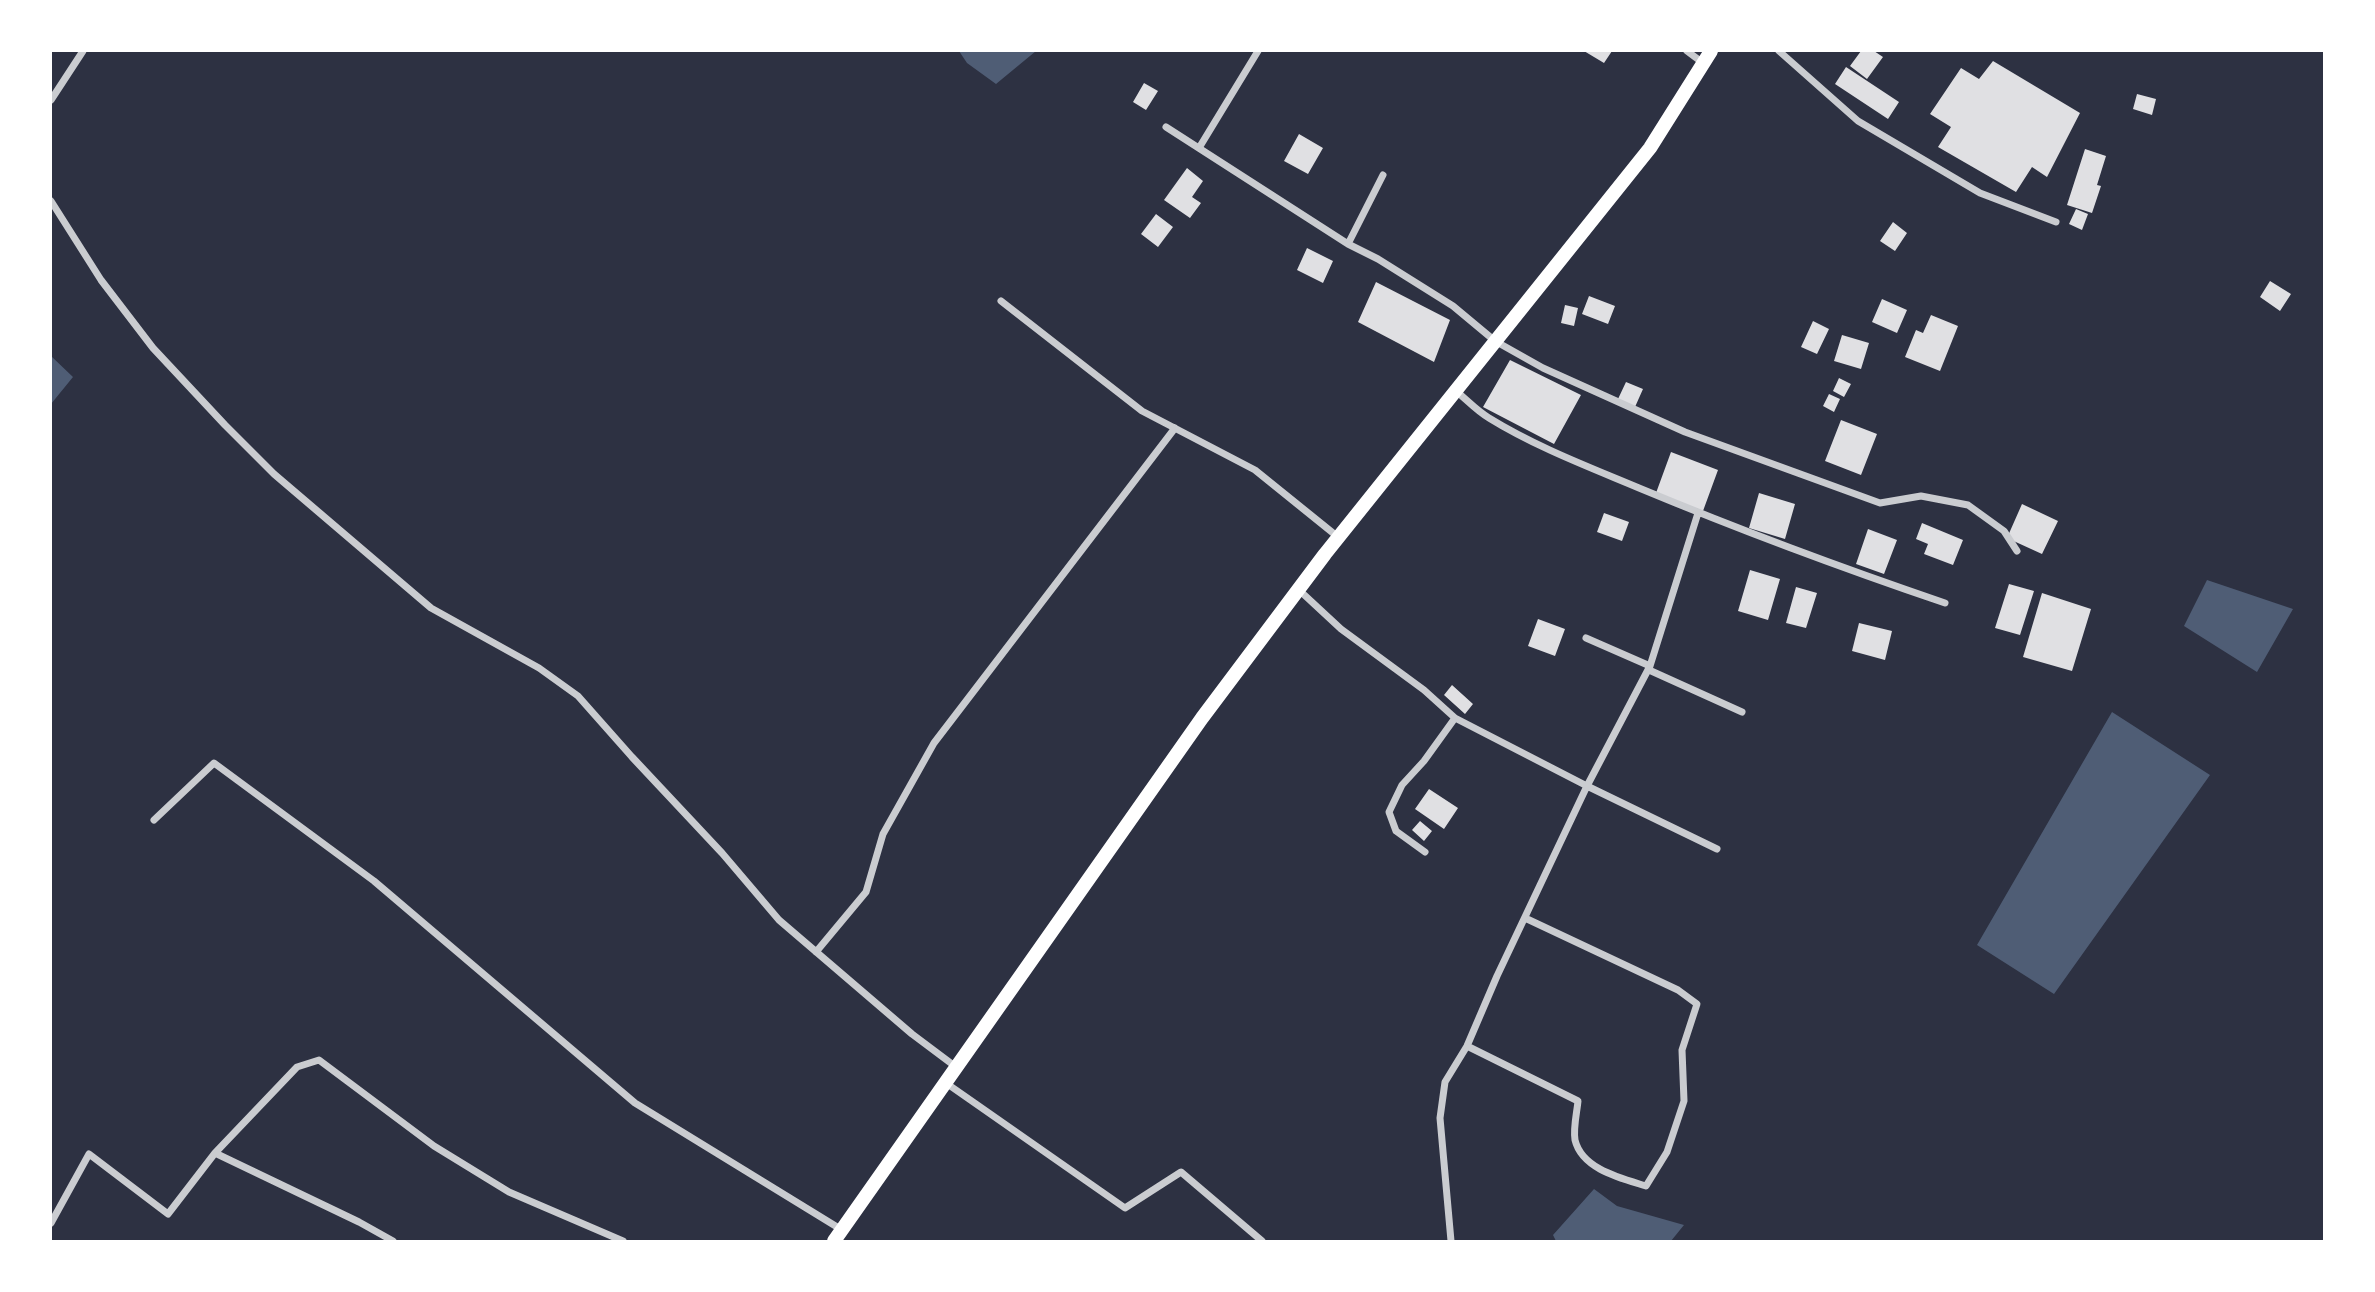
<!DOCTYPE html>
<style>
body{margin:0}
#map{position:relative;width:2375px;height:1292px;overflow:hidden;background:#2d3142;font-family:Mulish,sans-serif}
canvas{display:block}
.frame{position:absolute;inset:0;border:52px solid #fff;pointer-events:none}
</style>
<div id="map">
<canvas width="2375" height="1292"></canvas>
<div class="frame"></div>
</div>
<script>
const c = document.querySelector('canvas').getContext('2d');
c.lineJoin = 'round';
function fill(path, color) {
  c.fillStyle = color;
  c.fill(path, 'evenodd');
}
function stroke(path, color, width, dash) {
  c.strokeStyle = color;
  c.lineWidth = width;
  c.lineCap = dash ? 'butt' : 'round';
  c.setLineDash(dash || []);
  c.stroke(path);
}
fill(new Path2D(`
 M959,51H1036L996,84L967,63Z
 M51,356L73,377L51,404Z
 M2207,580L2293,609L2257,672L2184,626Z
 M2112,712L2210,775L2054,994L1977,945Z
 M1594,1189L1617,1206L1684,1225L1671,1241H1556L1553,1235Z`), '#4f5d75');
fill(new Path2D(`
 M1584,51H1612L1604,63Z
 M1861,51H1874L1883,57L1867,79L1850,66Z
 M1993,61L2080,113L2047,177L2032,167L2016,192L1938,147L1951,127L1930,114L1961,68L1979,79Z
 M1846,67L1899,102L1888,119L1835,84Z
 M1144,83L1158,91L1146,110L1133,102Z
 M2137,94L2156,99L2152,115L2133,109Z
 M1299,134L1323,148L1308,174L1284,161Z
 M2085,149L2106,156L2097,185L2101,186L2092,213L2067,205Z
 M1187,168L1203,181L1192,197L1201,203L1190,218L1164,200Z
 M2076,209L2088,214L2082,230L2069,224Z
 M1156,214L1173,227L1158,247L1141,234Z
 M1893,222L1907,233L1895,251L1880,241Z
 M1307,248L1333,261L1323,283L1297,270Z
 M2270,281L2291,294L2280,311L2260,297Z
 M1376,282L1450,320L1434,362L1358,322Z
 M1589,296L1615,306L1608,324L1582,314Z
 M1882,299L1907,310L1897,333L1872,322Z
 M1565,305L1578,308L1574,326L1561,323Z
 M1931,315L1958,326L1940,371L1905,357L1916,330L1923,333Z
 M1813,321L1829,329L1817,354L1801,347Z
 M1842,335L1869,343L1861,369L1834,361Z
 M1510,360L1581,395L1554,444L1483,407Z
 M1839,378L1851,384L1844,397L1833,391Z
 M1626,382L1643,389L1635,407L1618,399Z
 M1829,394L1840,399L1834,412L1823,406Z
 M1841,420L1877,434L1861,475L1825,461Z
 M1671,452L1718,470L1703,511L1656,493Z
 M1759,493L1795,504L1785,539L1749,528Z
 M2022,504L2058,521L2042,554L2007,538Z
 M1604,513L1629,522L1622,541L1597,532Z
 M1922,523L1963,540L1953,565L1924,554L1928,544L1916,539Z
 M1868,529L1897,540L1884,574L1856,564Z
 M1750,570L1780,579L1768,620L1738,611Z
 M2009,584L2034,591L2020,635L1995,628Z
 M1796,587L1817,593L1806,628L1786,623Z
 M2042,593L2091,609L2072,671L2023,657Z
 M1538,619L1565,629L1555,656L1528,646Z
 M1859,623L1892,631L1885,660L1852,651Z
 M1452,685L1473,704L1465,714L1444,695Z
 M1429,789L1458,808L1444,829L1415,809Z
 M1420,821L1432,831L1424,841L1412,830Z`), '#e0e0e3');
stroke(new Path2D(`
 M1687,51L1703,63
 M1779,51L1858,121L1980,193L2056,222
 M51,100L83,51
 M1166,127L1348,244L1378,259L1453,306L1495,341L1543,368L1685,432L1880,503L1921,496L1968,505L2004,531L2017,551
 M1199,148L1258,51
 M51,201L101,280L153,348L225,425L274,474L431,608L539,668L578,696L632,757L722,853L779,920L912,1034L956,1067
 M1348,244L1383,175
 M1001,301L1142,411L1255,470L1338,537
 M1456,391C1467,400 1477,411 1489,418C1536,447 1589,467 1639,488C1740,530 1842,568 1945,603
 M1299,590L1341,629L1424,690L1455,718L1587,786L1650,666L1586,638
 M1650,666L1698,513
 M1649,670L1742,712
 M154,820L214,763L374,881L635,1103L842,1230
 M1425,852L1396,831L1389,812L1402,785L1424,761L1455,718
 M816,952L866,892L883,834L934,743L1175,428
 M1467,1046L1578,1101C1577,1112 1573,1128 1575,1140C1582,1169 1620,1178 1646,1186L1667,1152L1684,1101L1682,1050L1697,1004L1678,990L1525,918
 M946,1083L1125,1208L1181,1172L1262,1241
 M215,1153L297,1067L319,1060L434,1146L509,1192L623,1241
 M51,1223L89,1154L168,1214L215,1153L359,1222L393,1241
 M1451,1241L1440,1118L1445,1082L1467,1046L1497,976L1587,786L1717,849`), '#caccd0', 7);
stroke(new Path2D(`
 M834,1241L1202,718L1325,554L1650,148L1711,51`), '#fff', 14);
</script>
